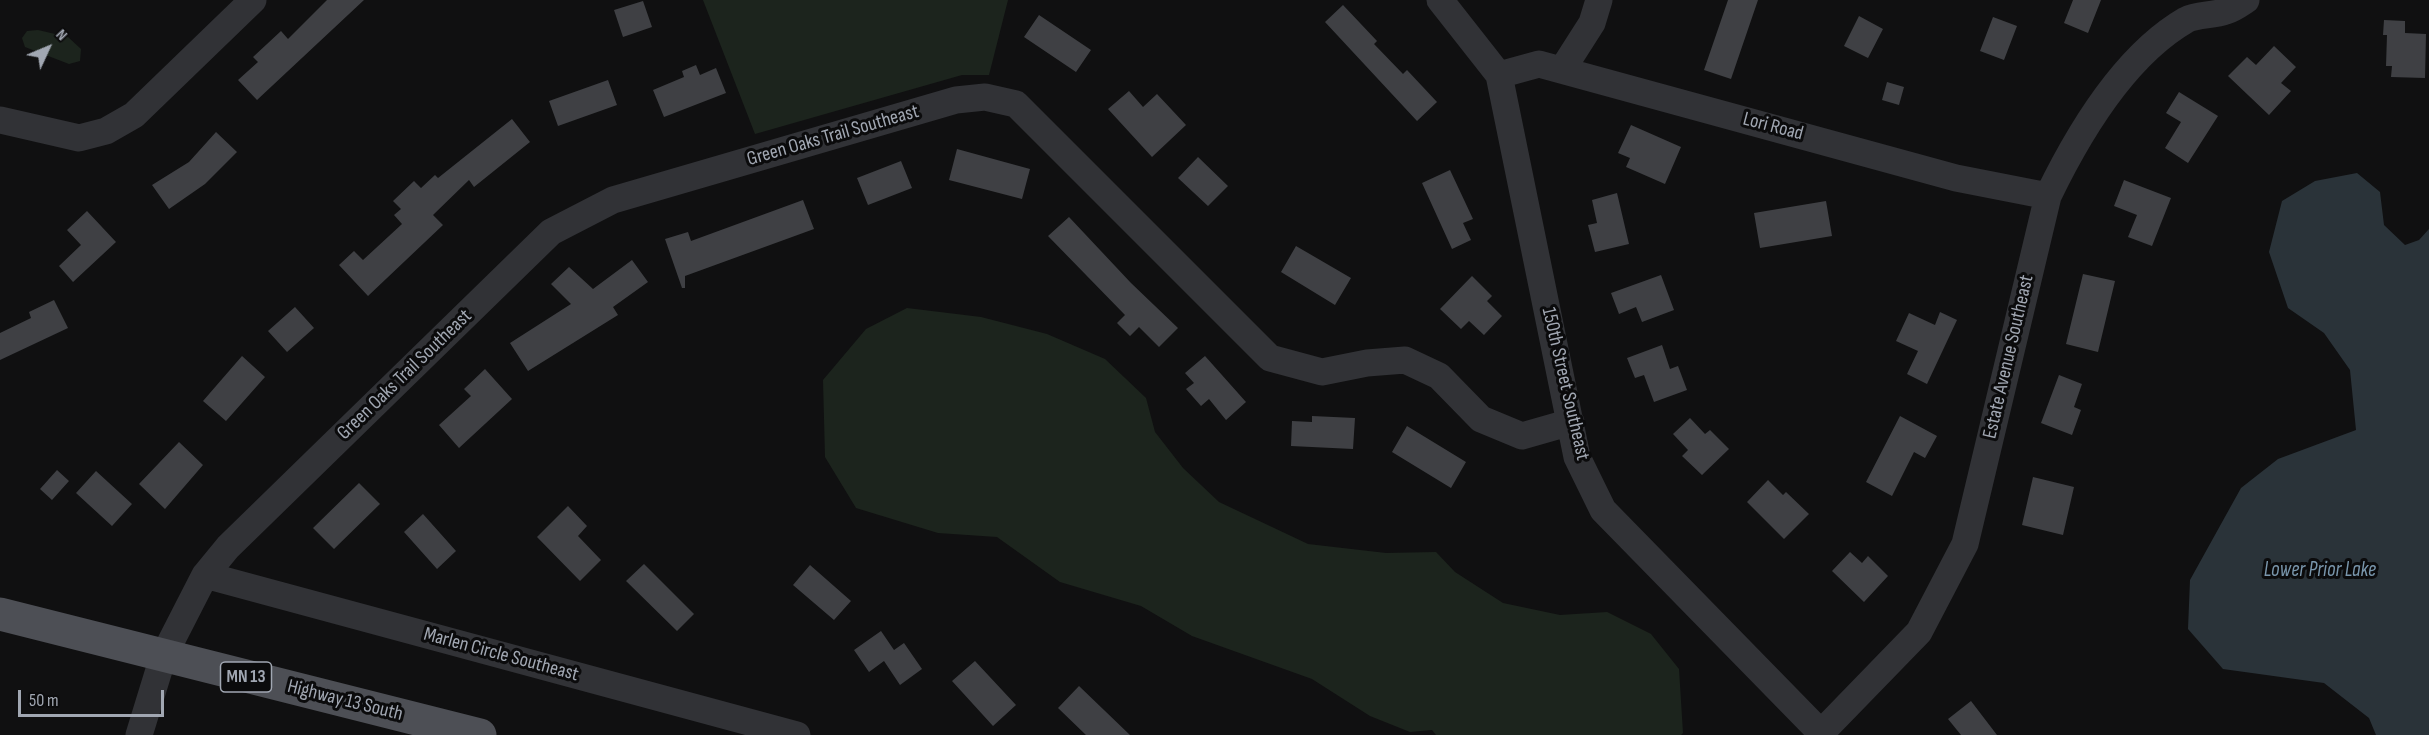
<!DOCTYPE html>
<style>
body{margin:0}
#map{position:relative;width:2429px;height:735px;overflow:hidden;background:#101011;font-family:"Sofia Sans Condensed",sans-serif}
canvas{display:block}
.north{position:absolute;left:18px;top:18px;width:60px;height:60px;-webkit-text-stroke:4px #0b0b0c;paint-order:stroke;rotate:46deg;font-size:16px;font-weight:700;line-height:24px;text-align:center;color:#a1a7b2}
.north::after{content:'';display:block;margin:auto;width:21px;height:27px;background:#a1a7b2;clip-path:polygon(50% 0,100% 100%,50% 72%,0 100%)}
.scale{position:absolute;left:18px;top:690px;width:146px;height:27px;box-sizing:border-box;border:3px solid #a1a7b2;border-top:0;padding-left:8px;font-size:18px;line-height:21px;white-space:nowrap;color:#a1a7b2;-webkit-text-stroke:4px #0b0b0c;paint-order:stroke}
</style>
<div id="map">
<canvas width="2429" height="735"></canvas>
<div class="north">N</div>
<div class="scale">50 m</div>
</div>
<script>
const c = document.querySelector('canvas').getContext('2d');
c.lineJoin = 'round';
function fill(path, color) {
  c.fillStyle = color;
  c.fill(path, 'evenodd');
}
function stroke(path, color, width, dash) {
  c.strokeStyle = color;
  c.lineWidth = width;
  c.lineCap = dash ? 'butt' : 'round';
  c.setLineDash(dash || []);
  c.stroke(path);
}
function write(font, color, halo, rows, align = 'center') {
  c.font = font + ' "Sofia Sans Condensed",sans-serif';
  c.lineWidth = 6;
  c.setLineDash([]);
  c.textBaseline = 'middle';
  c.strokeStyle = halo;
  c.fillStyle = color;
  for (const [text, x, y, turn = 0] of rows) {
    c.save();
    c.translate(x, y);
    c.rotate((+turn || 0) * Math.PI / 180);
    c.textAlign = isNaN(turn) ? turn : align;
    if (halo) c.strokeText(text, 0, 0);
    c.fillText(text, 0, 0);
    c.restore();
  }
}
fill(new Path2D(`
 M703,0H1008L989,75H962L755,134Z
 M38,30L68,37L81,49L80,61L69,64L25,47L22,38L27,31Z
 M907,308L981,317L1047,334L1105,359L1146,398L1155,432L1183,468L1219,502L1308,544L1386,553L1436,552L1455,572L1503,603L1560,615L1607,612L1651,634L1679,669L1683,733L1681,735H1436L1432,730L1410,732L1370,716L1312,679L1192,636L1141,606L1060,582L997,537L938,533L856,508L825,457L823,380L866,329Z`), '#1c241d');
fill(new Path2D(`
 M2357,173L2380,192L2384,225L2405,245L2419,240L2429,229V735H2376L2369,718L2324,683L2223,669L2188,629L2190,580L2241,488L2278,459L2356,430L2350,370L2324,333L2288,308L2269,252L2282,201L2315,181Z`), '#2a3339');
fill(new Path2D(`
 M327,0H364L257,100L238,80L258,62L253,57L281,31L288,39Z
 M1728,0H1758L1731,79L1704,70Z
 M2073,0H2101L2088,33L2064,23Z
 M643,1L652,27L623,37L614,10Z
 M1343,5L1377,41L1374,44L1403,74L1407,70L1437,102L1417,121L1325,22Z
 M1039,15L1091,50L1076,72L1024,37Z
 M1859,16L1883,29L1868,58L1844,46Z
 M1993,17L2017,26L2004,60L1980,51Z
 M2384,20L2405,21V33L2426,34L2425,78L2391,77L2392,66H2386L2387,35H2383Z
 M2274,46L2296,67L2281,83L2291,91L2269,115L2228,76L2247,57L2256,65Z
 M696,65L700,75L716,68L726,93L664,117L653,90L684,77L682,71Z
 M608,80L617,105L558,126L549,101Z
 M1887,82L1904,87L1899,105L1882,100Z
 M1129,91L1143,107L1157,94L1186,125L1152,157L1108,109Z
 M2179,92L2218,116L2188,163L2165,148L2181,122L2166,113Z
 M512,119L530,142L474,187L469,180L433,215L443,225L368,296L339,265L354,251L363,260L402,224L394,215L401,209L393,201L414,181L421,188L435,175L438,178Z
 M1631,125L1681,147L1665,184L1626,167L1630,158L1618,153Z
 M216,132L237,152L205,184L169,209L152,185L189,162Z
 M957,149L1030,169L1022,199L949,180Z
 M1198,157L1228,186L1208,206L1178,178Z
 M901,161L912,188L868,205L857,178Z
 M1450,170L1473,219L1463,223L1471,240L1452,249L1422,183Z
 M2124,180L2171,198L2152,246L2128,237L2137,215L2114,206Z
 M1617,193L1629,244L1595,252L1588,225L1597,223L1592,200Z
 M803,200L814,229L685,276V288H682L665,239L688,232L691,241Z
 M1826,201L1832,236L1760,248L1754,213Z
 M87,211L116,242L73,282L59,266L81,245L67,230Z
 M1069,217L1131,283L1178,328L1159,347L1139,327L1130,336L1117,323L1125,315L1048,236Z
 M1296,246L1351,278L1335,305L1281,272Z
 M632,260L648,282L613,307L618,315L528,371L510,343L571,304L551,284L569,267L593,289Z
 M2083,274L2115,281L2098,352L2066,344Z
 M1661,275L1674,310L1642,322L1636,307L1619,314L1611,293Z
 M1472,276L1492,296L1487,301L1502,316L1484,335L1469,321L1461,329L1440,309Z
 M54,300L68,328L0,360V333L31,318L29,312Z
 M295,307L314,328L287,352L268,331Z
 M1940,312L1957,320L1927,384L1907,374L1918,351L1896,341L1909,313L1935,325Z
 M1662,345L1670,369L1678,366L1687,390L1654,402L1644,375L1635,378L1627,358Z
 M242,356L265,377L226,421L203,401Z
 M1205,356L1246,402L1226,420L1209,399L1201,406L1186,389L1194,383L1185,373Z
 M485,369L512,399L459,448L439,425L471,396L464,389Z
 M2059,375L2082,384L2074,407L2081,410L2072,435L2041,423Z
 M1312,416L1355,418L1353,449L1291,446L1292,421L1312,422Z
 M1900,416L1937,436L1925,458L1914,452L1892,496L1866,482Z
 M1690,418L1705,434L1710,430L1729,449L1702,475L1682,456L1688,450L1673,434Z
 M1407,426L1466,462L1451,488L1392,452Z
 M179,442L203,465L165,509L139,484Z
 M57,470L69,481L52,500L40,489Z
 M96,471L132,504L112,526L76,493Z
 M2033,477L2074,487L2063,535L2022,525Z
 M1768,480L1783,495L1786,492L1809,514L1784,539L1747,502Z
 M359,483L380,504L334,549L313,528Z
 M568,506L587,526L578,536L601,560L580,581L537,537Z
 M423,514L456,551L437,569L404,532Z
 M1850,552L1862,563L1868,556L1888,576L1864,602L1832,571Z
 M644,564L694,614L677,631L626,581Z
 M810,565L851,601L834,620L793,585Z
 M881,631L894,650L904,643L922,669L900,685L884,661L869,672L854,650Z
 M975,661L1016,705L993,726L952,681Z
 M1079,686L1130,735H1086L1058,708Z
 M1971,701L1997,735H1961L1948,719Z`), '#3f4044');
stroke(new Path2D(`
 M1440,0L1499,75L1577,457L1603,510L1823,735
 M1562,70L1592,23L1599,0
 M1499,75L1539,64L1956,178L2048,196
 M0,120L79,138L106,131L134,115L253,0
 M205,575L797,735
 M1821,733L1919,632L1965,544L2048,196C2078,134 2124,56 2186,20C2197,14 2213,16 2226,11C2233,9 2240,4 2246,0
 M139,735L163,657L205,575L228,547L551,232L613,200L956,100L985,97L1016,104L1270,358L1322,372L1367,363L1405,360L1439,376L1481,419L1522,436L1571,422`), '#313236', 27);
stroke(new Path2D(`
 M0,614L480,735`), '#4d4f55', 33);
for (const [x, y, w] of [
 [246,677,51]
]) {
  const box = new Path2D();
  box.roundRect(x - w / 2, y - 15, w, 30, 4.5);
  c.fillStyle = '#0b0b0c';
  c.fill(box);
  stroke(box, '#a1a7b2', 1.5);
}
write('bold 18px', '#a1a7b2', null, [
 ["MN 13",246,677]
]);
write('20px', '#a1a7b2', '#0b0b0c', [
 ["Lori Road",1773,127,15],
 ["Green Oaks Trail Southeast",833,136,-16],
 ["Estate Avenue Southeast",2009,357,-77],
 ["Green Oaks Trail Southeast",405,375,-44],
 ["150th Street Southeast",1565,384,77],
 ["Marlen Circle Southeast",501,655,15],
 ["Highway 13 South",345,701,14]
]);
write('italic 21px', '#7996ac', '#0b0b0c', [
 ["Lower Prior Lake",2320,571]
]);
</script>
